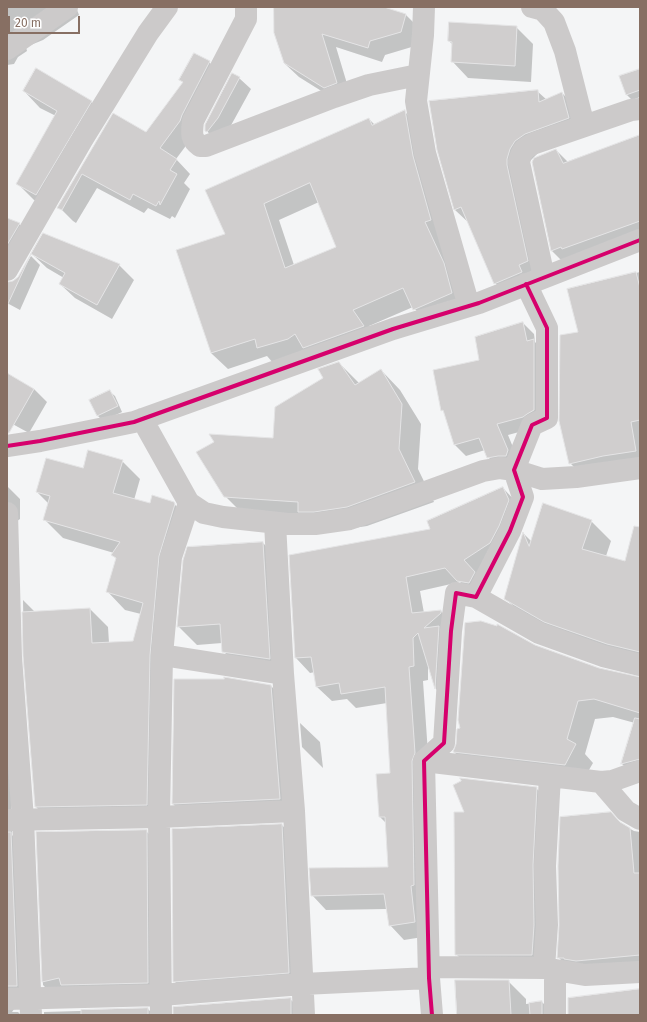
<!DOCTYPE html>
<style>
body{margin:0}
#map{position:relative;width:647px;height:1022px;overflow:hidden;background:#f4f5f6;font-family:"Fira Sans",sans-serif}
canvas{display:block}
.frame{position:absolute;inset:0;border:8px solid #876f63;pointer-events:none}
.scale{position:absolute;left:8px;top:16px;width:72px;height:18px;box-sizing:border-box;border:2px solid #876f63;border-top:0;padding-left:5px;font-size:12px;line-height:14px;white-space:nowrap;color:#876f63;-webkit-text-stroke:3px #fff;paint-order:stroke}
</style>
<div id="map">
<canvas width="647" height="1022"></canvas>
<div class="frame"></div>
<div class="scale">20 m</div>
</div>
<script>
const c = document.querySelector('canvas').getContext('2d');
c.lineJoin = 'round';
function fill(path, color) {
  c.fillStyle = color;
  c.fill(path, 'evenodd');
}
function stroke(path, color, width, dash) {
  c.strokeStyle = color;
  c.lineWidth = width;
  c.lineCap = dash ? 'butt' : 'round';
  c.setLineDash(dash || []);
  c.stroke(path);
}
fill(new Path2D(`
 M7,7H76L79,15L43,40L26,47L27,51L18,57L14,64L7,65Z
 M275,7H381L406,15L420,29L415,46L385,55L382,62L336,47L351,97L339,102L299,77L284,63Z
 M516,27L533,44L531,82L468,78L452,61L453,45L449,41Z
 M209,62L223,76L194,135L176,159L190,174L184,183L190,189L175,218L172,216L170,219L148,208L144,213L97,188L76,223L73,221L59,207L114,115L146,134L184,83L180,80Z
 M640,71V97L632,100L626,94Z
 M232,74L239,78L251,89L229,129L217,142L206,130Z
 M24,91L91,102L107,118L52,211L34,200L17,183L56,116L40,108Z
 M537,91L547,100L562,93L579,110L585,135L538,153L529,162L544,278L512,300L495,283L470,224L455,210L438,150Z
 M405,112L421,128L468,309L430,325L413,307L369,326L379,342L274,364L267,356L228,369L211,353L226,234L369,119L375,125ZM319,202L337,248L294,265L279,220Z
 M640,136V246L571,270L552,251L533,162L556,150L568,162Z
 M19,224L29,234L7,273V225Z
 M32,254L119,265L134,280L112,319L75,298L60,284L64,278L47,268Z
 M31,256L40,265L20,310L7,303V283L14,281L19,277Z
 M640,272V470L587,480L570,463L580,333L568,290Z
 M523,323L534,334L535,342L545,352L534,428L508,435L519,462L499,468L488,457L485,450L466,456L455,445L445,413L442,410L481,361Z
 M339,363L359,383L381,370L400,390L421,424L418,469L434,502L367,526L334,531L245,516L225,496Z
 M7,374L34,389L47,402L29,433L7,421Z
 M109,391L115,396L122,412L103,421L98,416Z
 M122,461L140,479L134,500L150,505L173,503L192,521L176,574L165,823L54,825L36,807L24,656L23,600L36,613L90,609L108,627L109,643L134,642L141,614L125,610L107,591L117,559L112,554L114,553L63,538L45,520L49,504L37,492L84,469Z
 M7,486L20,499V519L13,524L7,577Z
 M503,488L517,503L473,595L460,582L420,591L424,613L441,611L455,626L449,702L436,689L428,663V680L423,681L429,768V936L404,940L390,925L387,909L326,910L312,895L389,868L386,823L380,817L377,775L391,774L387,703L356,708L347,699L332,701L317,687L315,672L310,673L296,658L290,556L431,530Z
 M591,521L611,541L606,556L625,562L640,531V667L525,618L505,598L524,534L532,542Z
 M263,543L282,562L288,677L242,670L223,651L222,643L197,645L178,626L188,548Z
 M7,610L12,835L28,851L34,1003L17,1005L12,1012H18L21,1015H7Z
 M534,646L599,669L640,678V781L622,764L635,723L613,717L595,719L585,754L593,763L582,782L471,769L454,752Z
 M271,686L290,705L299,818L192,822L173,804Z
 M300,723L320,742L323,768L302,747Z
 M640,785V804L639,786Z
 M536,788L549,801L545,968L469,967L456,954L465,813Z
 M620,823L634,831L640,832V974L576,975L558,957Z
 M282,825L296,840L304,987L189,996L174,981Z
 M146,831L159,844L161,996L56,998L43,985L37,833Z
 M508,981L526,999V1004L542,1002L555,1015H456V1012Z
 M290,999L307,1015H174Z
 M148,1009L154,1015H44V1012Z`), '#0003');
const building = new Path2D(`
 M274,7H384L406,14L401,32L370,41L368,48L322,34L337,83L324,88L284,63L274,33Z
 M449,22L517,26L515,66L451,62L452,42L448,41Z
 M194,53L210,61L182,115L180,121L160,148L177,159L170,170L177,174L160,205L159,201L156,206L133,194L130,200L82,174L62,210L57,208L113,113L146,132L183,82L179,80Z
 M36,68L92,101L36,195L16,184L57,111L23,91Z
 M640,69V90L626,95L619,76Z
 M232,73L240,77L218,118L207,132L205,131V125Z
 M538,90L539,102L562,92L569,118L525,134L515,141L510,149L507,159V165L528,261L519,265L522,272L494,284L461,207L454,210L437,150L429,101Z
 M405,110L413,156L431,220L425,222L444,263L452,293L413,310L403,288L353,310L364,326L303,348L295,334L288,339L257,348L255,339L211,353L176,250L225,234L205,190L369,118L372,125ZM310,183L336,247L285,268L264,204Z
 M640,135V221L562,249L561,247L551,251L532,162L534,158L556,149L563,163Z
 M7,218L20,223L7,245Z
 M43,233L120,264L97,305L59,284L65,273L31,254Z
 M31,254L7,306V282L13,281L18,277Z
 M636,272L640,288V420L631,422L636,451L603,456L569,464L559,421L560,335L578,332L567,289Z
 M523,322L527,341L534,339V410L527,414L523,417L497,424L508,450L506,456H498L487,458L479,438L454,445L443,410L441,411L433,370L479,360L475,337Z
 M339,362L355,385L381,369L402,404L399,449L415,482L347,507L314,512H298V502L224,497L196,452L214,442L209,434L273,438L275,407L323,378L318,369Z
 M7,373L34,389L9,433H7Z
 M110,390L118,406L97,416L89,400Z
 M88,450L123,460L113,493L150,503L152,495L174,502L175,504L159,556L150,655L147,805L35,807L23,656L22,612L90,608L92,643L133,641L143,603L106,592L116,558L111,555L120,542L43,520L50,496L36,492L46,458L83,468Z
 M503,487L509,500L499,526L490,543L464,560L475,572L469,583L457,581L445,568L406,577L412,613L441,610V613L424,628L439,626L435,689L418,633L413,638L414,666L409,667L415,753L412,761L414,885L411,886L415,922L389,926L384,894L311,896L309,868L388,867L385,817H379L376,774L390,773L385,687L341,694L339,683L316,687L311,657L295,658L289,555L430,529L427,521Z
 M543,503L592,520L582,549L625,561L634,526L640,527V652L607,644L544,622L504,599L523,532L529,546Z
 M263,542L270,659L222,652L220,624L177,627L183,560L187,547Z
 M481,621L497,626V624L535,645L599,668L640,677V713L594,699L578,701L567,739L576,744L565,765L453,752L456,744L457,729L460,728L458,720L465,623Z
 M224,677L271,685L280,799L172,804L174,679H224Z
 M635,718L640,719V759L621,764Z
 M460,778L537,787L533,865L534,925L532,955H455L454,812H464L453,785L461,781Z
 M611,812L620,822L630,828L634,873H640V955L576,961L564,959V958H557L559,925L558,866L560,817Z
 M282,824L289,973L173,982L172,829Z
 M147,830L148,983L61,985L59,978L42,982L36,832Z
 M7,832H11L17,986H7Z
 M455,980H509L511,1015H457Z
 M640,989V1015H568V998Z
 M291,998V1015H173V1007Z
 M542,1001V1015H530L529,1003Z
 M148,1008V1015H81V1010Z`);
fill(building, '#d0cece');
stroke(building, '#e4e4e5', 1);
stroke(new Path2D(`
 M246,7V19L193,121C192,132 190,139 200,146H206L334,97L369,85L418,75
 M424,7L423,35L416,101L425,153L469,306
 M532,7L543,10L554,22L565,51L584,126
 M7,49L67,7
 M7,270L82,140L148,33L167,7
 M544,277L519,162C522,150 524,148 535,143L631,110L640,109
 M142,419L189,503L204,513L223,517L287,524H315L350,519L417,495L483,471L500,468L514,470L542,479L576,477L640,468
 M7,446L40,441L134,422L393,329L479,303L640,240
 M7,513L11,657L23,819L31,1015
 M275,523L283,674L294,811L304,1015
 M476,597L539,633L603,656L640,665
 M162,655L283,674
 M424,761L601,782L612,781L640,771
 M601,782L626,811L640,819
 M7,820L159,817L294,811
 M429,967L544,968L585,975L640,972
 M544,968L547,925L545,866L550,776
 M555,970V1015
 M7,999L161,995L303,984L429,978
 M161,1015L159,817L162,655L171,557L189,503
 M432,1015L429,978L424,761L444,743L451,631L456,593L476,597L510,531L523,497L514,470L532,425L547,418V328L526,284`), '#cccaca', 22);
stroke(new Path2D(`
 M7,446L40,441L134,422L393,329L479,303L640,240
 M432,1015L429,978L424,761L444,743L451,631L456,593L476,597L510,531L523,497L514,470L532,425L547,418V328L526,284`), '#d6006c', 4);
</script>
